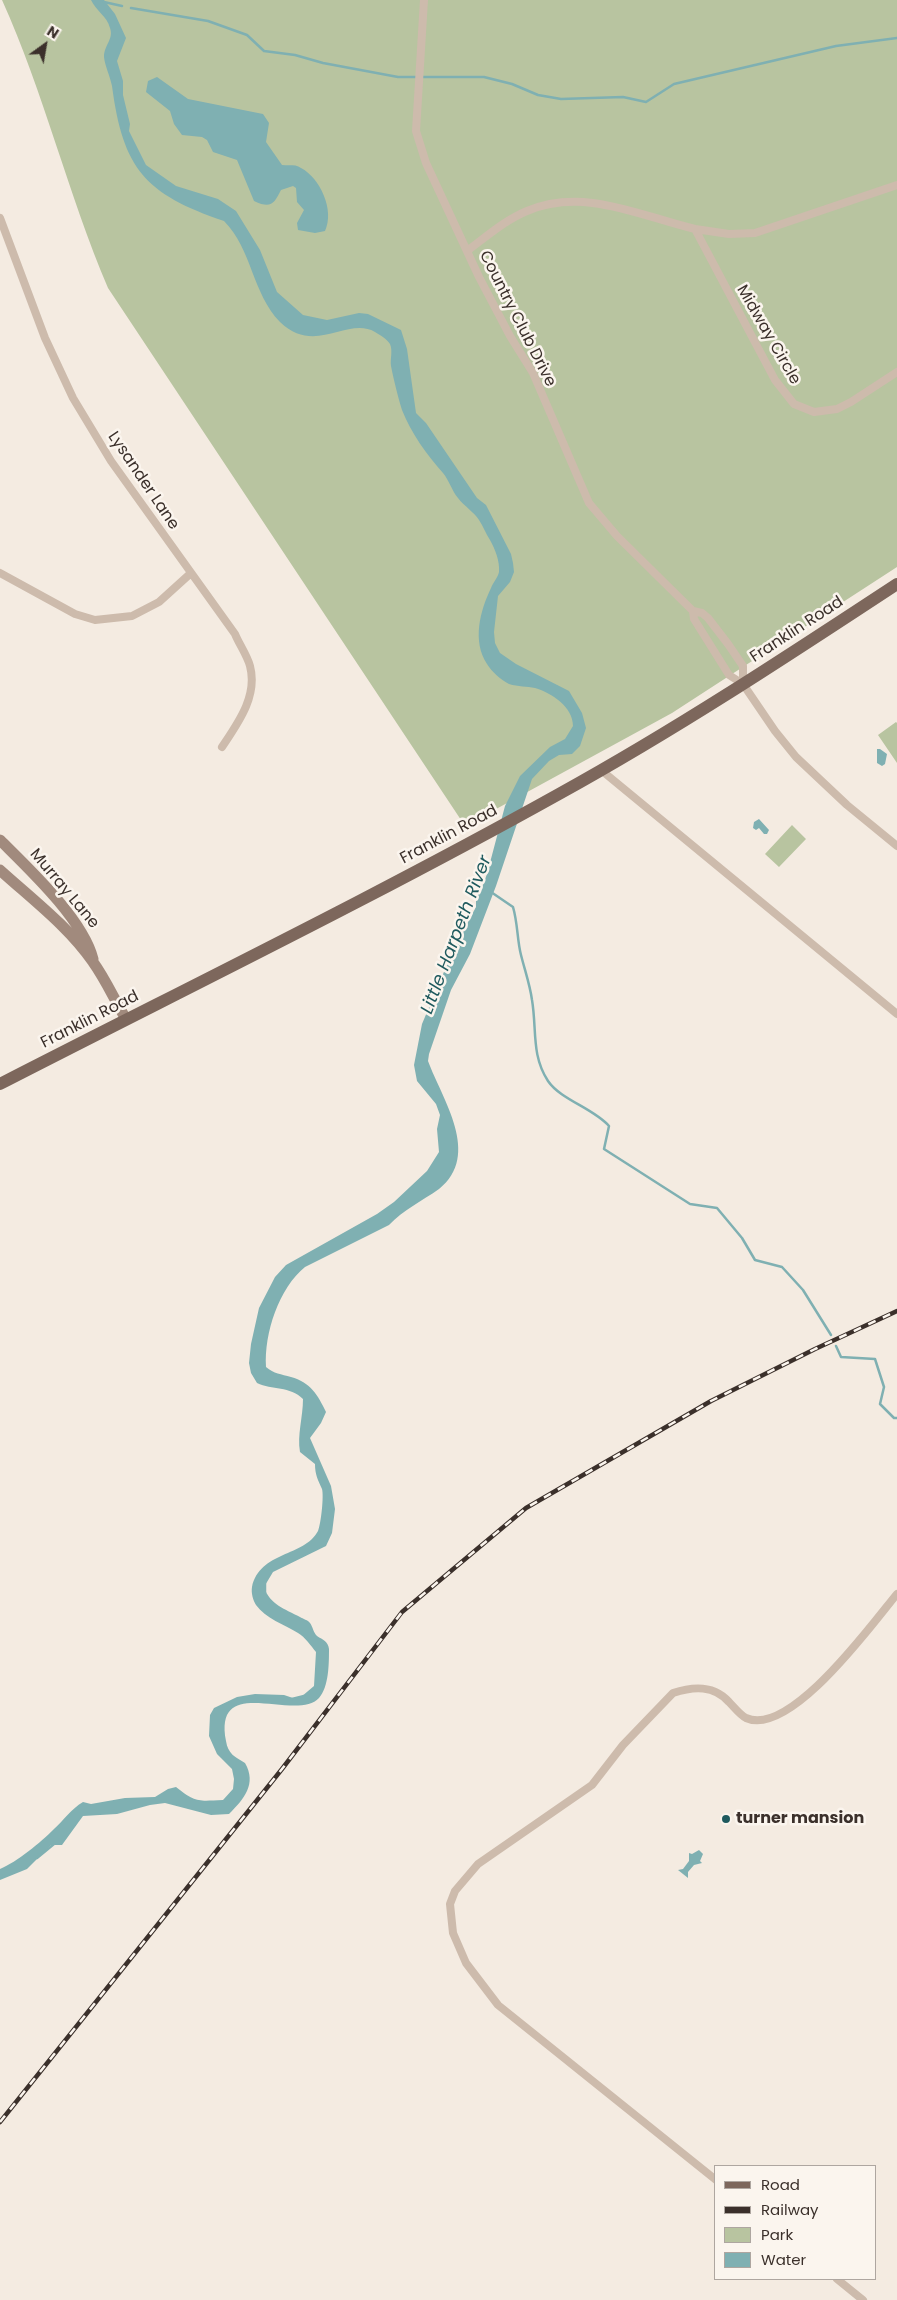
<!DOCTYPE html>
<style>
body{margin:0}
#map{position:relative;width:897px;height:2300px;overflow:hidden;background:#f4ebe1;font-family:Poppins,sans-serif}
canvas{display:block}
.legend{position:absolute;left:714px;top:2165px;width:162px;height:115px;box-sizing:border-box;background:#fbf5ee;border:1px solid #aea6a0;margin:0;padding:6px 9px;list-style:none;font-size:15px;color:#3b302b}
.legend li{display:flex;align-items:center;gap:10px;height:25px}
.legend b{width:25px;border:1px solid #aea6a0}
.north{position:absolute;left:20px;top:20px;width:50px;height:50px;-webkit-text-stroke:4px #fbf5ee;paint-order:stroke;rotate:32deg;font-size:14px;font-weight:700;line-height:20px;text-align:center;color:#3b302b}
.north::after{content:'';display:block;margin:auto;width:18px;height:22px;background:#3b302b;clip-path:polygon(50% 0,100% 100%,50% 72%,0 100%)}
</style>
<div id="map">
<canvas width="897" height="2300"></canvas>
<ul class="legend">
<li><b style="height:6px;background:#7d675c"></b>Road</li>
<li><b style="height:6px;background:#3b302b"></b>Railway</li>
<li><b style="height:14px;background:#b8c4a0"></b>Park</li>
<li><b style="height:14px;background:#7fb0b2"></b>Water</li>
</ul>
<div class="north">N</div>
</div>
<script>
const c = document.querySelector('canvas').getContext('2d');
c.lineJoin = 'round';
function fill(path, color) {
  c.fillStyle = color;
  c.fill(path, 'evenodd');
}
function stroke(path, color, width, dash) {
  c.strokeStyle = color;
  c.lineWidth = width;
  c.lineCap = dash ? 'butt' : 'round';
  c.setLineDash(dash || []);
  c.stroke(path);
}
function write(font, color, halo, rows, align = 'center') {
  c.font = font + ' Poppins,sans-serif';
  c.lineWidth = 5;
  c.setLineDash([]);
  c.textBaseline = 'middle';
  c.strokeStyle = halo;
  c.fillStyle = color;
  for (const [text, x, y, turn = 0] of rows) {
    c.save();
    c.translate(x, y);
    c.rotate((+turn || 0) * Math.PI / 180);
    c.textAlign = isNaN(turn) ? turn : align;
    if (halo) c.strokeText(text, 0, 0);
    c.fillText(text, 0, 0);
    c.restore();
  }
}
fill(new Path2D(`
 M2,0H897V567L672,713L465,826L108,288C68,194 44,93 2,0Z
 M896,722L897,723V763L878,735Z
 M792,825L806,839L779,867L765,854Z`), '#b8c4a0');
fill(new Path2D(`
 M91,0H104L115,14L126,38L117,61L123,81V95L130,124L129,131L146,165L176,186L218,199L236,211L260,250L277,292L303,315L327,320L359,313L368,314L401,330L407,349L416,413L426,423L477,498L486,505L511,554L513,563L514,572L510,582L498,596L494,632L495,643L500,653L516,664L569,691L582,713L586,728L580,746L572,754L559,755L549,761L532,779L496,886L470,954L451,990L429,1054L428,1061C442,1099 482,1155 439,1189C422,1201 403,1210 389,1225L305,1267C279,1288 264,1333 266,1367C274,1374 281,1374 291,1377C310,1382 318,1395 326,1412L321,1423L310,1438L331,1486L335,1509L332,1533L326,1546L273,1572L264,1587C270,1605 285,1609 300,1617C303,1619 308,1620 310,1623C313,1627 313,1632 317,1636C323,1640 328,1641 329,1649C329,1663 329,1687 319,1698C296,1723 213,1672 226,1741C228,1754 235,1757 245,1763C257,1784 244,1799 229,1814L211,1815L165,1803L150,1805L117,1814L83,1816L62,1845H51L27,1869L0,1880V1869C17,1862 41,1842 54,1829C64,1820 71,1809 83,1802L91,1804L125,1798L155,1797L168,1789L176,1787C196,1803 198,1801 223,1800L233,1789L234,1779L232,1769L217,1754L209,1736L210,1715L214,1708L237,1697L255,1694L284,1695L293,1698L301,1697L314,1686L316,1652C311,1646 305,1637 298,1633C285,1625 265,1618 256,1605C253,1600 251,1593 252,1587C260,1551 304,1557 318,1531C321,1524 324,1496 322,1489C318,1480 315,1475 315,1464L300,1452C297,1435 303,1417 303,1399C290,1386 272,1390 257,1383L251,1373L249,1363L251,1344L259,1308L275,1277L286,1265L377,1214L394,1202L427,1171L439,1152L437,1129L440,1115L436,1104L417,1081L414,1065L422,1024L454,948L476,907V892L483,885L487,874L505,806L520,776L550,747L565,739L573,726C573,707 552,693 535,688C527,686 518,687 509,684C501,680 492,672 487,664C472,641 480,611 491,588C493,583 498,577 499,572C500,561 495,549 490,540C486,534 483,526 479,520C474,512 464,506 458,498C452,491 449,480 443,473C427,455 411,433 402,410C398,397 394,381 391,366C390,359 393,351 390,344C387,339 380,335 375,332C348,316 315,356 280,322C252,293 252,249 224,221C145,194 123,169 112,86C110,76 105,66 104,57C104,45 114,39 110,28C107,16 96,11 91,0Z
 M157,77L188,99L263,114L269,123L266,142L282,165C289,166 296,164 301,168C320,178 335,210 325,231L315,233L298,230L297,223L304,210L297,202L296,188L293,186L281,190C274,204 271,209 254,201L237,160L213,152L207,140L202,137L182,135L174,124L170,111L146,92L148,81Z
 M880,749L887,754L885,764L882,766L877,763V749Z
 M759,819L769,830L767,834H764L759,828L756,830L753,828L754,822Z
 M699,1850L703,1854L700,1861L702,1863L694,1865L688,1872V1878L678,1870L683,1869L689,1861V1853L692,1854Z`), '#7fb0b2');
stroke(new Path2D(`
 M104,2L122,6
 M131,8L208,21L247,35L264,51L295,55L323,63L398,77H484L512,84L538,95L561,99L623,97L646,102L674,84L836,46L897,38
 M491,892L513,907C518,924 517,940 521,955C525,971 530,985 532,1000C537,1029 531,1055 548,1081C561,1100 593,1108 609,1126L604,1149L690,1204L717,1208L742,1238L755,1260L782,1267L803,1290L831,1335
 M836,1346L841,1357L875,1359L884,1387L880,1404L894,1418H897
 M265,1593V1582
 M292,1699L304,1696
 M37,1858L54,1844`), '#7fb0b2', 2.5);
stroke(new Path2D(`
 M424,0L416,131L426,163L479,277L510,336L533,373L589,503L617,536L693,611
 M897,185L755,233L729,234L695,229L775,380L794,404L814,412L837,409L851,402L897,372
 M0,218L45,338L73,398L111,461L235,634C239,644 247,655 250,666C258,696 238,723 222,747
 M467,251C486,237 505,220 527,211C584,187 640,216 695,229
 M0,573L75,614L95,620L132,616L159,602L191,573
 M743,684V666L728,644L708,618L702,613L693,611L694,619L729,675L743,684L775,731L796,757L847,805L897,846
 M601,770L897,1014
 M716,2180L498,2005L466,1963L453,1933L450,1904L455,1891L478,1864L592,1785L623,1745L673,1693C694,1686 714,1685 729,1702C734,1707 740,1715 746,1718C790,1738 872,1624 897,1594
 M837,2279L863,2300`), '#cdbbac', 8);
stroke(new Path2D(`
 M0,840C29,869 83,919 93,959
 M0,870C32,899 69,927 93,962C106,980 115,1001 126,1019`), '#a18a7d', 11);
stroke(new Path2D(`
 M0,1084C187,988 376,896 559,794C675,730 786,657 897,584`), '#7d675c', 12);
const rail = new Path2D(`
 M0,2122L282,1769L402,1612L526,1508L711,1401L815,1349L897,1311`);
stroke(rail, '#3b302b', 4.5);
stroke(rail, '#fbf5ee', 2.5, [8]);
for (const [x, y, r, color] of [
 [726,1819,5,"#1f5a5e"]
]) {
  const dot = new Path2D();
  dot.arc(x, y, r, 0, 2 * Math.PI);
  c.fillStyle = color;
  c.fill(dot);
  stroke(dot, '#fbf5ee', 2);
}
write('16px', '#3b302b', '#fbf5ee', [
 ["Country Club Drive",517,319,63],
 ["Midway Circle",768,335,60],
 ["Lysander Lane",143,481,56],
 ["Franklin Road",797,630,-33],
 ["Franklin Road",449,835,-28],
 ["Murray Lane",64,889,50],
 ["Franklin Road",90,1020,-27]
]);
write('bold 16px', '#3b302b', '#fbf5ee', [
 ["turner mansion",736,1819]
], 'left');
write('italic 18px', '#1f5a5e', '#fbf5ee', [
 ["Little Harpeth River",457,935,-69]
]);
</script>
